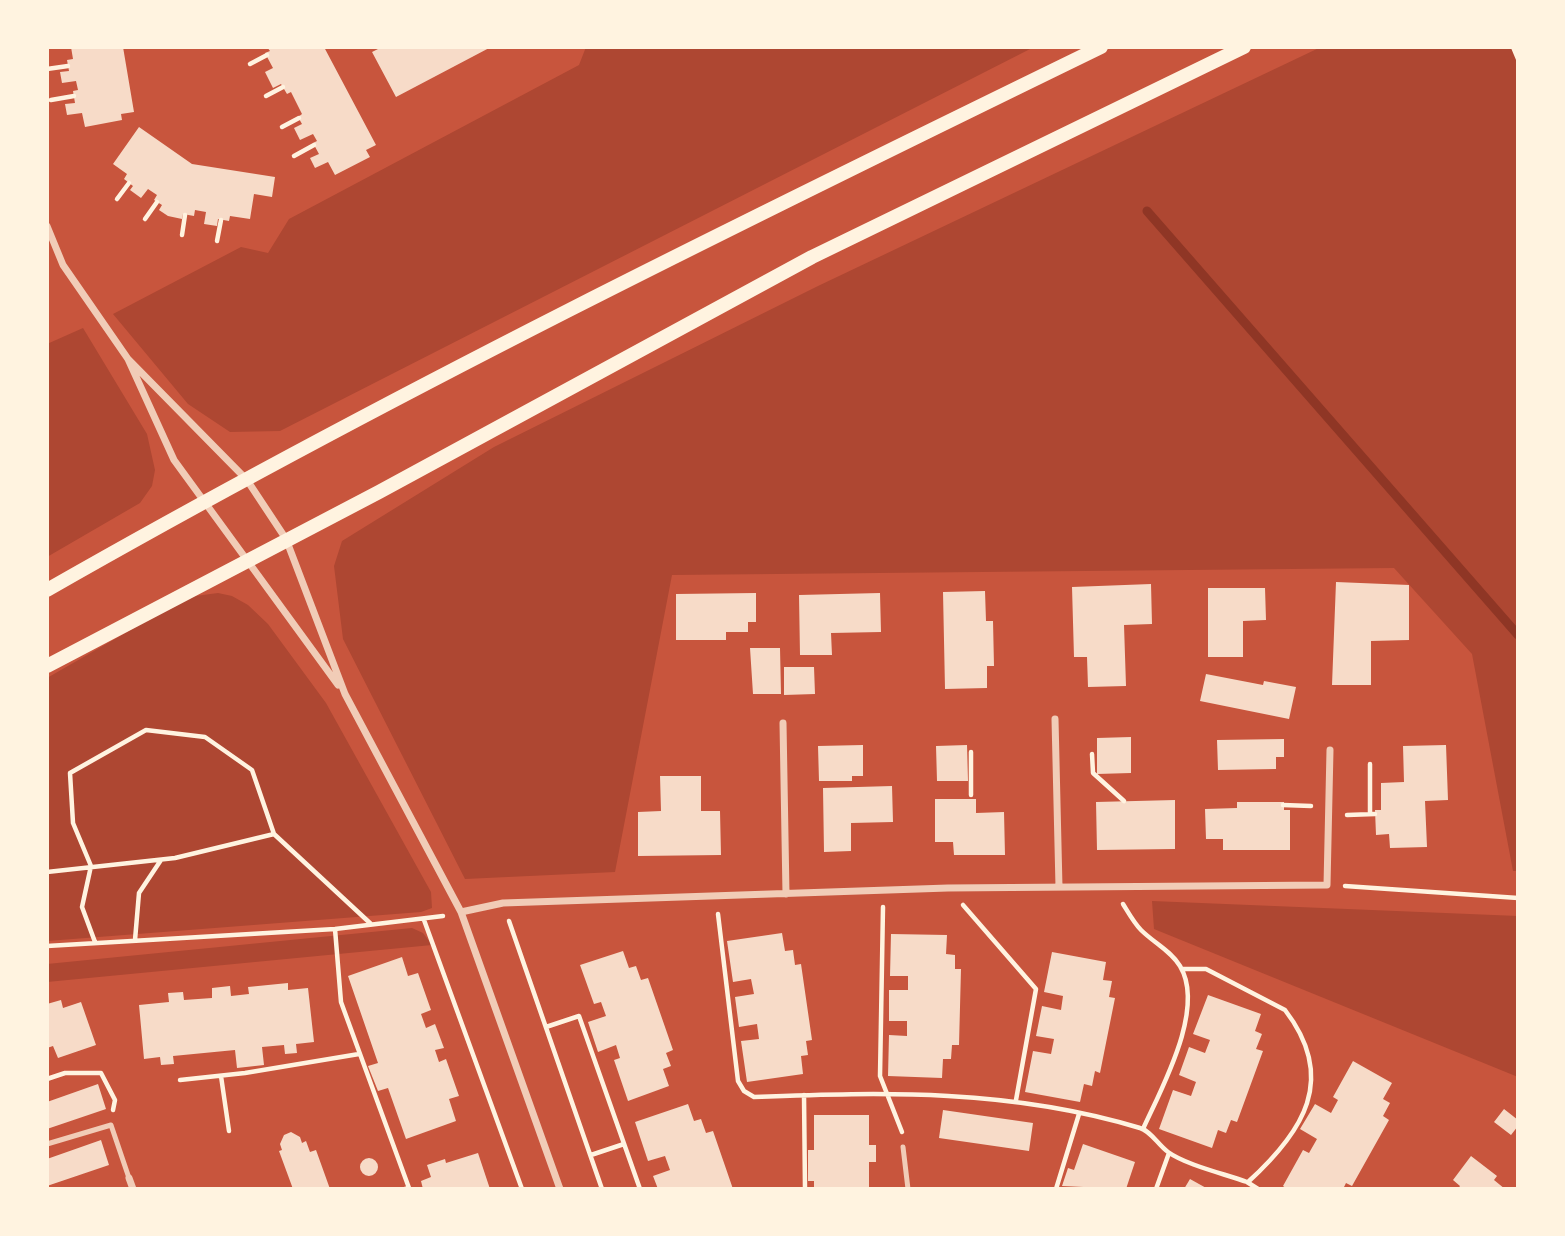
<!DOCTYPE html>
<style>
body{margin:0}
#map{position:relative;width:1565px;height:1236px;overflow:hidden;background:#c8553d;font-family:"Zilla Slab",serif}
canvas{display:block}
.frame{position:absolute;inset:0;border:49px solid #fff3e0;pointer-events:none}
</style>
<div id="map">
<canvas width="1565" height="1236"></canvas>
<div class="frame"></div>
</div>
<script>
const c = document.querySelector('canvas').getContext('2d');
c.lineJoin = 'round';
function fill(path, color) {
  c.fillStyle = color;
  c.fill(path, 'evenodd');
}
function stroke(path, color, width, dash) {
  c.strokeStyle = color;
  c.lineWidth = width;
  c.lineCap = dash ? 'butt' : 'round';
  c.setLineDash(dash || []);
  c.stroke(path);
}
fill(new Path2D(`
 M586,47H1034L280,431L230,432L188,404L113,314L241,247L268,253L289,219L579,65Z
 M1321,47H1518V871H1513L1472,654L1394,568L672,575L615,872L465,879L343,639L334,566L342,541L494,447L818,286Z
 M83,328L147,434L155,470L152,486L140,503L47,557V344Z
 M218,593L232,596L248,605L268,624L326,703L431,892L432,908L421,912L47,941V678L188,597Z
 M1152,901L1518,916V1077L1154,929Z
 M412,928L423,933L432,945L47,982V964Z`), '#ae4732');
stroke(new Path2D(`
 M1147,211L1518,635`), '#8f3625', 9);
fill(new Path2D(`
 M71,47H123L134,112L121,114L122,120L85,127L82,113L67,115L65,104L75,103L73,91L78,90L76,81L62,83L60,72L69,71L67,60L73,59Z
 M267,47H324L376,145L366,150L370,157L335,175L328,162L315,168L310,158L319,154L313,143L317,141L313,134L300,140L294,128L302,124L298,117L302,114L291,92L287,94L281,84L273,88L265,72L273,68L265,53L270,51Z
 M382,47H491L396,97L372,52Z
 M139,127L192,164L275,177L272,197L254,194L250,219L230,216L229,221L218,219L217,226L204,224L206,212L195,210L194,216L183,214L182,219L168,216L159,210L162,205L154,200L157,195L148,189L141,198L130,190L133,186L124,179L127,174L113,164Z
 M1336,582L1409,585V640L1371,641V685H1332Z
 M1151,584L1152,624L1124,625L1126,686L1088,687L1087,657H1074L1072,587Z
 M1208,588H1265L1266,620L1243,621V657H1208Z
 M985,591L986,621H993L994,666H987V688L945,689L943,592Z
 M756,593V622H748V632H726V640H676V594Z
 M880,593L881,632L831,633L832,655H800L799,595Z
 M750,648H780L781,694H753Z
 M784,667H814L815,694L784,695Z
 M1206,674L1263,685L1264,681L1296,687L1289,719L1200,701Z
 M1131,737V773L1097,774V738Z
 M1284,739V757H1276V769L1218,770L1217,740Z
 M863,745V776H852V781H819L818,746Z
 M967,745L968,781H937L936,746Z
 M1446,745L1448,800L1425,801L1427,847L1390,848L1389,834L1376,835L1375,810H1381V783L1404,782L1403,746Z
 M660,776H701V811H720L721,855L638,856V812L661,811Z
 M892,786L893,822L851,823V851L824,852L823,788Z
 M935,799H976V813L1004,812L1005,855H954L953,842H935Z
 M1175,800V849L1097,850L1096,802Z
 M1237,802H1284V810H1290V850H1223V839H1206L1205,809L1237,808Z
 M782,933L785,951L793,950L795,965L801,964L812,1040L806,1041L808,1055L801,1056L803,1074L747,1082L741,1041L759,1039L757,1024L739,1027L735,997L754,994L751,979L733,982L727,941Z
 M891,934L947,935L946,954L955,955V969H961L959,1045H952L951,1059H943L942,1078L888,1076L889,1035L907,1036V1021H889V990H908V976H890Z
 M623,951L629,968L636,966L641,980L648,978L673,1050L666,1053L671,1066L663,1069L669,1086L628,1101L614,1060L620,1058L616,1045L598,1052L588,1022L606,1016L601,1002L594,1004L580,965Z
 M1052,952L1106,962L1103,980L1112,981L1109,997L1115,998L1100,1073L1095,1071L1092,1086L1084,1084L1080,1102L1025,1092L1033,1051L1051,1054L1054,1039L1036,1036L1042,1006L1061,1010L1063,996L1044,992Z
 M402,957L408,976L418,973L431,1010L421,1014L426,1028L435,1024L444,1048L435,1050L439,1062L446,1059L459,1096L449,1099L456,1121L406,1139L388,1088L378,1091L368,1066L378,1063L348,976Z
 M288,983V990L308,988L314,1042L296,1044L297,1053L285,1054L284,1045L262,1047L264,1065L237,1068L235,1050L173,1056L174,1064L161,1065L160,1057L144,1059L139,1005L169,1002L168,993L183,992L184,1000L212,998V988L230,986L231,996L249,994L248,987Z
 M1208,995L1261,1014L1255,1031L1262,1034L1256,1049L1263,1051L1237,1122L1231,1120L1226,1133L1218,1130L1212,1148L1159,1129L1173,1090L1191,1096L1196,1082L1179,1075L1189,1047L1205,1053L1210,1040L1193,1034Z
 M61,1000L63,1008L81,1002L96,1045L58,1058L53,1046L47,1048V1004Z
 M1353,1061L1392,1083L1383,1099L1390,1103L1383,1116L1389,1120L1352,1186L1346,1183L1343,1189H1287L1283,1186L1303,1150L1309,1153L1317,1139L1300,1129L1315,1104L1331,1113L1338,1100L1333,1097Z
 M98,1084L106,1109L47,1129V1102Z
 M688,1104L694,1121L701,1119L706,1133L713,1131L733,1189H658L653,1176L670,1170L665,1156L648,1161L635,1122Z
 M1504,1109L1518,1120V1126L1511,1135L1494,1122Z
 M943,1110L1033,1123L1029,1151L939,1138Z
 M814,1115H869V1145H876V1162H869V1189H814V1181H808V1150H814Z
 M291,1132L300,1137L302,1143L306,1141L310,1152L316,1150L330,1189H293L279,1151L282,1150L280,1144L284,1135Z
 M101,1140L109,1165L47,1186V1159Z
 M1083,1144L1135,1162L1126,1189L1062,1186L1068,1168L1074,1170Z
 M478,1153L490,1189H423L421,1181L431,1177L427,1165L445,1159L446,1163Z
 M1471,1156L1497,1176L1494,1180L1505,1189H1458L1460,1186L1453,1180Z
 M360 1167a9 9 0 1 1 18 0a9 9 0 1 1-18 0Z
 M1190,1179L1208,1189H1184Z`), '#f7dbc8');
stroke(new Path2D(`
 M1513,47L1518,59
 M250,64L267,55
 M47,69L68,66
 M266,96L283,87
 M51,100L74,96
 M282,127L299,118
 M294,156L314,145
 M117,199L129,183
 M145,219L157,202
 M182,235L185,215
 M217,241L221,220
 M971,752V795
 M1092,754L1093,773L1124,801
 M1370,764V814
 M1283,805L1311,806
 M1347,815L1375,814
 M47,872L175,858L274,834L371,924
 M1345,886L1518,898
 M1123,904C1128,912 1134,923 1141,930C1154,943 1170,950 1180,966C1206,1009 1161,1089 1143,1129
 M963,905L1036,989L1016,1100
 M883,907L880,1076L902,1132
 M718,914L738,1081L744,1091L754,1097C886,1092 1011,1089 1140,1128C1151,1131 1158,1145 1168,1152C1186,1165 1225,1174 1247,1182L1258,1189
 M424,920L522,1189
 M509,921L602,1189
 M335,929L341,1002L409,1188L405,1189
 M135,940L139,893L161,860
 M95,942L82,907L91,866L73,823L70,773L146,730L205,737L252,770L274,834
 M47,946L335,929L443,916
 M1182,969H1206L1285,1010C1338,1079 1303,1132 1248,1182
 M546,1027L579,1016L640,1189
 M221,1076L229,1131
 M47,1079L65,1073H101L115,1100L113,1110
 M180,1080L245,1073L359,1054
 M804,1095L805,1189
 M591,1155L624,1144
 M1056,1189L1079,1114
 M1156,1189L1169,1153`), '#fff3e0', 4.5);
stroke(new Path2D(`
 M47,1144L111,1125L129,1178
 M903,1147L908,1189`), '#f1ccb7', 5);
stroke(new Path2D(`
 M47,226L63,265L128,359L174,460L338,685
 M128,359L247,480L286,539L345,694L461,912L560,1189
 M1055,719L1059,887
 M783,723L786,894
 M461,912L503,903L948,888L1327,885L1330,750
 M129,1178L133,1189`), '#f1ccb7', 7);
stroke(new Path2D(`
 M47,590C390,394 746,220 1101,47
 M47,666L379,492L812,257L1244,47`), '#fff3e0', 14);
</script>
